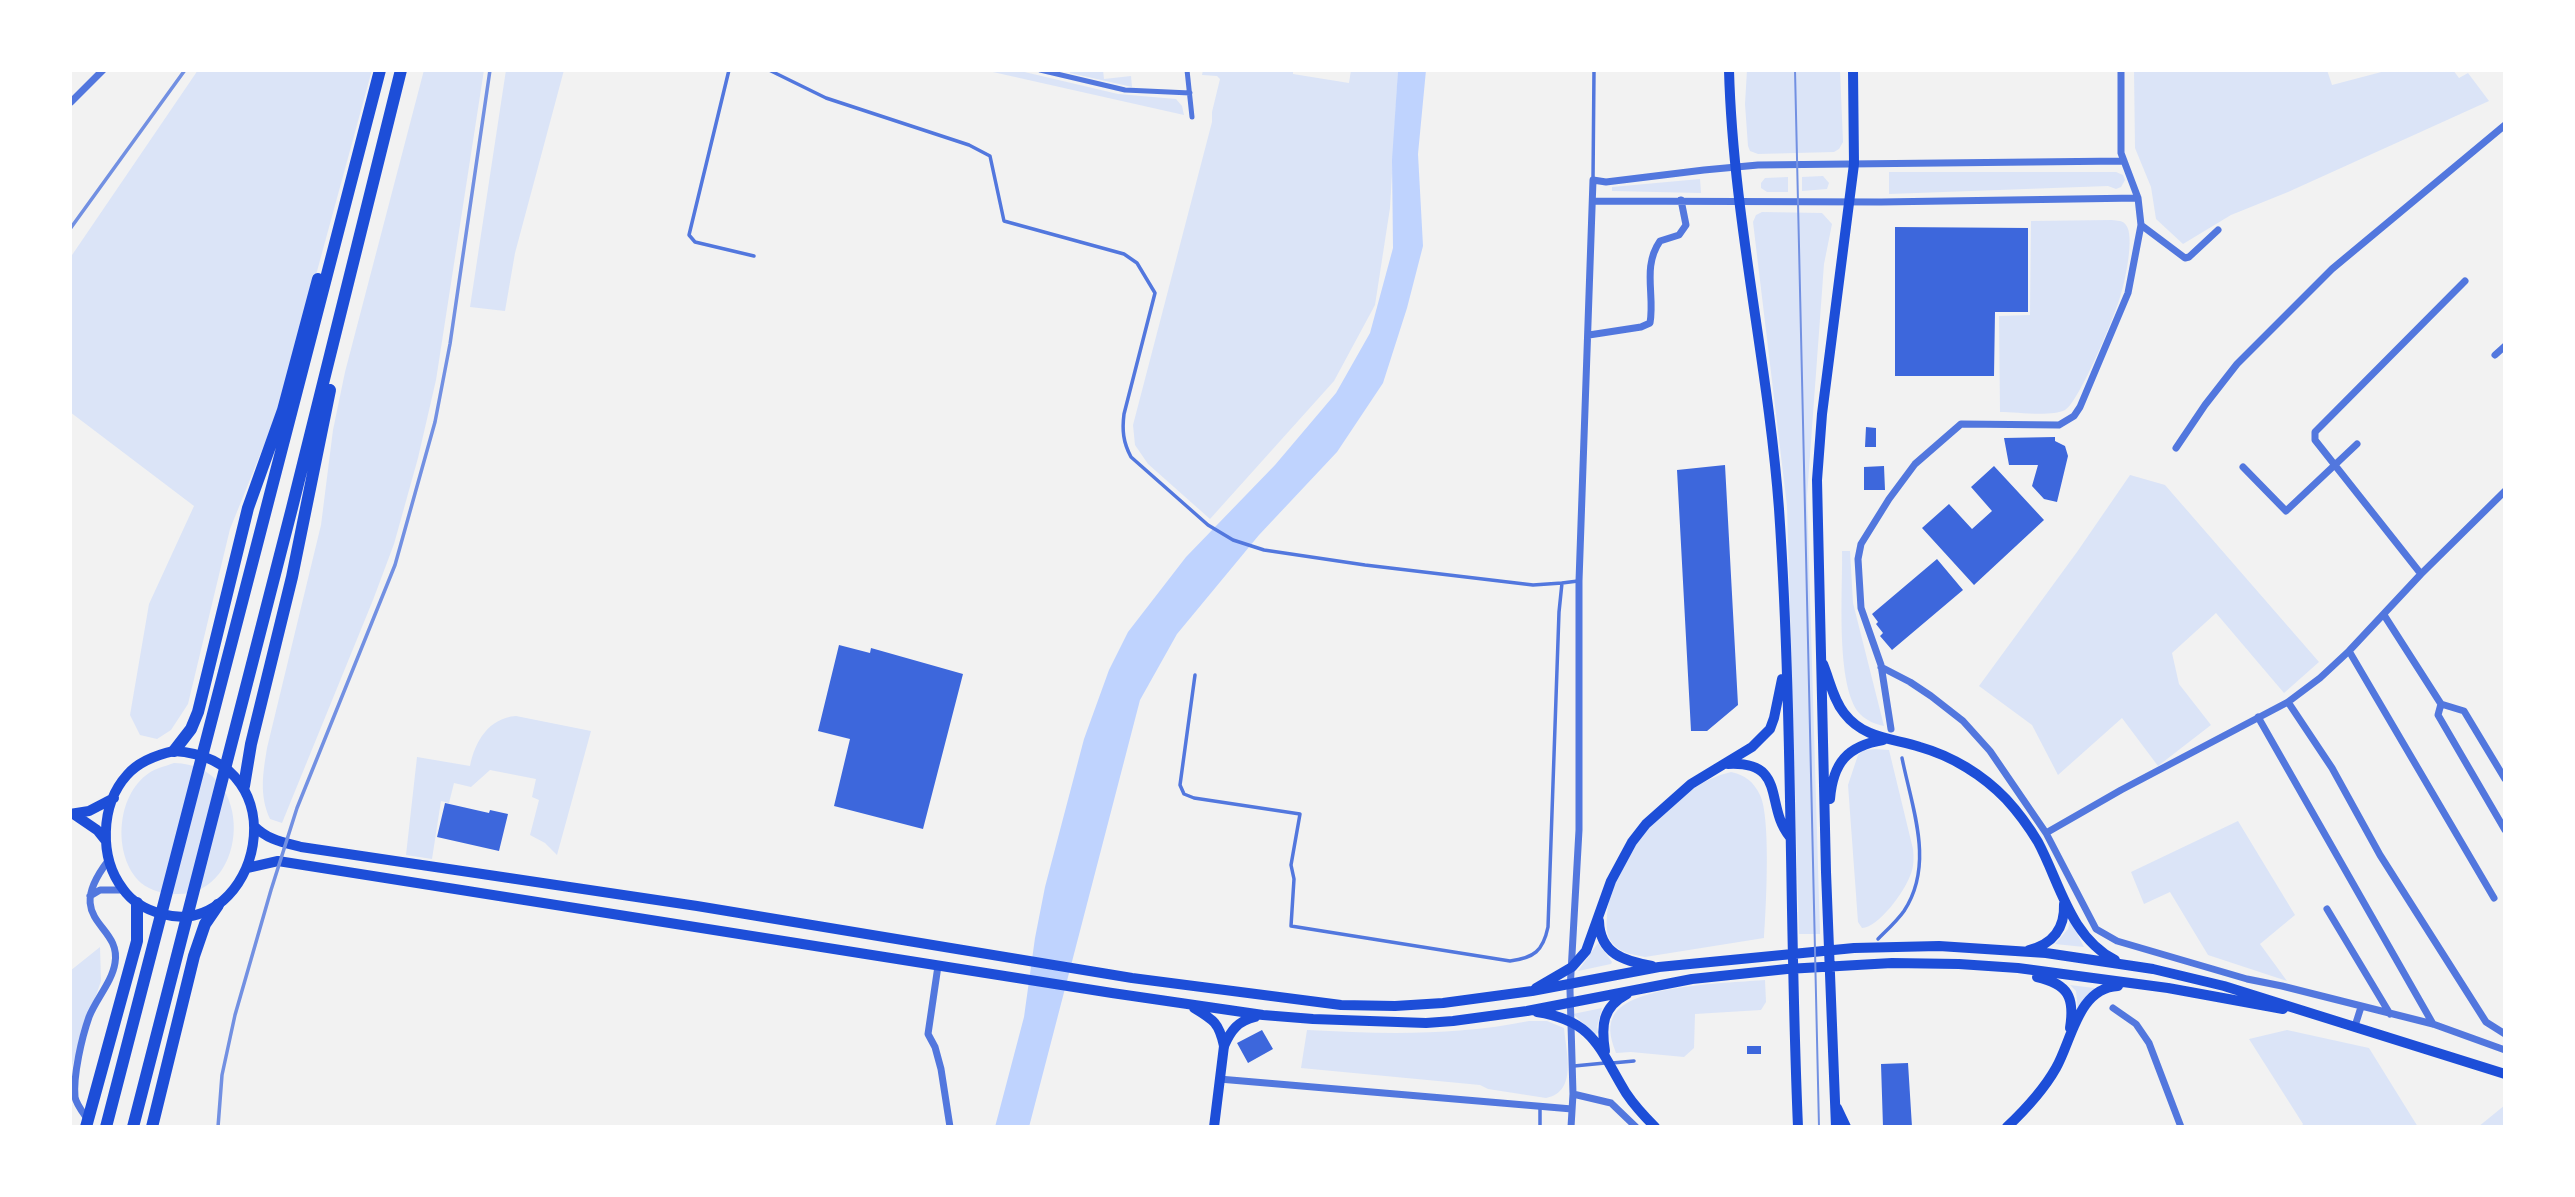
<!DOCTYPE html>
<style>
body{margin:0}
#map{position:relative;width:2575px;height:1197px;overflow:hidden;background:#f2f2f2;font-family:"Archivo Narrow",sans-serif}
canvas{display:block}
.frame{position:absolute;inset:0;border:72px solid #fff;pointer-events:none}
</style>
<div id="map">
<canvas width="2575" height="1197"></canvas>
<div class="frame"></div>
</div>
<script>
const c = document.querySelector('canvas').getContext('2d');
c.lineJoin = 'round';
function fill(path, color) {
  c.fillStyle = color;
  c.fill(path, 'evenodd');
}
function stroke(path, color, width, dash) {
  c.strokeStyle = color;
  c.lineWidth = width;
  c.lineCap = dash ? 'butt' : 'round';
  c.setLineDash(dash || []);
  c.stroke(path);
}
fill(new Path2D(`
 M198,70H372L281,403L230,529L188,704L171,730L157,739L140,735L130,715L149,604L194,506L70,412V258Z
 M424,70H484L436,380L418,458L394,544L373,600L282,823L270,819C259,795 263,773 267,748L321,525L333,430L345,372Z
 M506,70H564L515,253L505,311L470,307Z
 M984,70H1016L1118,94L1176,99L1182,106L1184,115Z
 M1071,70H1103L1104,79L1131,76L1132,87L1070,73Z
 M1203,70H1293V74L1349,83L1351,70H1398L1390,208L1375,305L1334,381L1210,519L1148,464L1135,445L1133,425L1212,122V112L1220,79L1217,76L1202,75Z
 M1747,70H1840L1843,142L1839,149L1834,152L1758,154L1750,151L1748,146L1745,104Z
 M2134,70H2327L2332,85L2389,70H2453L2459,78L2468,73L2489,101L2288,192L2231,215L2183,244L2156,219L2151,187L2135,148Z
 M1889,172H2116L2123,175L2125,180L2121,187L2116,189L2108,186L1889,194Z
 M1823,176L1829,183L1827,189L1802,191V177Z
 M1788,177V192H1767L1761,188V183L1765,178Z
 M1700,179L1701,193L1612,191V187Z
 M1762,212L1822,213L1832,224L1824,264L1807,496L1820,934H1799L1787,506L1753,222L1756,215Z
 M2112,220C2117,221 2123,220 2126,225C2135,236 2125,281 2121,294C2116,313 2079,403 2065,410C2051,417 2016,412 2000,412L1999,316L2030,315L2031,221Z
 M2130,475L2165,485L2319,662L2284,693L2216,613L2172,653L2179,684L2211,725L2158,766L2122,718L2058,775L2032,725L1979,686L2077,552Z
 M1842,551H1850L1853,603L1884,726C1875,724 1867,721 1860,714C1835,687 1843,589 1842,551Z
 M516,716L591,731L557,855L545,843L530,835L539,800L532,797L536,779L490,770L471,787L454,783L449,803L441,801L432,859L406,855L417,757L470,766C475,741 489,718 516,716Z
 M1875,749L1889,750L1913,849C1914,858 1914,867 1910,876C1904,892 1879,927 1862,928L1858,922L1848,785L1858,755L1864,750Z
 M174,763C258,764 249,897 176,894C164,894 151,891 141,883C112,856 116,795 149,773C156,768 166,766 174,763Z
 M1731,772C1745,775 1753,781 1760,795C1771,817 1766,910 1764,938L1645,957C1636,955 1623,954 1615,946C1606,938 1606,927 1607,916C1611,858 1674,785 1731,772Z
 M2238,821L2295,915L2260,944L2287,981L2208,955L2170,892L2144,904L2131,872Z
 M2070,920L2084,947L2055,944L2068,929Z
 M1598,943L1612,962L1611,964L1578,971Z
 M100,947L101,981L72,1066L70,1081V971Z
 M1765,980L1766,1002L1761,1010L1695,1014L1694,1048L1684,1057L1631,1052L1616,1053C1612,1042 1607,1029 1613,1017C1628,984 1732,983 1765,980Z
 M2070,985L2102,989L2078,1011L2076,991Z
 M1602,1008L1597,1027L1599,1033L1595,1034L1573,1014Z
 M1529,1021H1547L1564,1028C1566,1052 1578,1092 1546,1098L1488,1089L1480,1085L1301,1068L1307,1030C1382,1034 1455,1036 1529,1021Z
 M2287,1030L2369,1048L2418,1127H2301L2303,1124L2249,1039Z
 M2505,1105V1127H2478Z`), '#dbe4f7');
fill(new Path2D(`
 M1398,70H1426L1418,154L1423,246L1407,308L1383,383L1337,452L1259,535L1177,634L1140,700L1029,1127H995L1024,1017L1035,938L1045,887L1084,739L1109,670L1128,632L1186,557L1275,465L1336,393L1370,333L1393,248L1392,160Z`), '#bfd3fe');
fill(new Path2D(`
 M1895,227L2028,228V312H1995L1994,376H1895Z
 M1866,427L1876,428V447H1865Z
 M2055,437V441L2065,446L2068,456L2057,502L2044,499L2032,486L2038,465H2009L2004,438Z
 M1725,465L1738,705L1707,731H1691L1677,470Z
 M1884,466L1885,490H1864V467Z
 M1994,466L2044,520L1974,585L1922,528L1949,504L1972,529L1992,511L1971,487Z
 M1937,559L1963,590L1892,650L1880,636L1883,633L1876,624L1878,622L1872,614Z
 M839,645L870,653L871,648L963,674L923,829L834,806L850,739L818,731Z
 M445,803L489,813L490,810L508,814L499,851L437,837Z
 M1262,1030L1273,1049L1248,1063L1237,1043Z
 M1747,1046H1761V1054H1747Z
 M1908,1063L1912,1127H1883L1881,1064Z`), '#3d67dc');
stroke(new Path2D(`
 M729,70L689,235L695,242L754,256
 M769,70L826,98L969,145L990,156L1004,221L1124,254L1137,263L1155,293L1124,414C1122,430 1123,442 1131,457L1208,525L1233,540L1264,550L1365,565L1533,585L1562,583
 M1593,180L1594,70
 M1195,675L1180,785L1184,794L1194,798L1300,814L1291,865L1294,879L1291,926L1510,961C1534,958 1543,951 1548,927L1559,612L1562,583L1578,581
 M1878,939C1887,930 1897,921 1904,911C1935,864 1912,808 1902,758
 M1612,1063L1634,1061
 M1574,1066L1605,1063
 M1540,1108V1127`), '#5277de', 3.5);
stroke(new Path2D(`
 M1040,70L1125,90L1190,93
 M1187,70L1192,117`), '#5277de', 5);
stroke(new Path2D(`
 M71,102L103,70
 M1593,201L1881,202L2138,198
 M2141,225L2185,258L2189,257L2218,230
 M1589,335L1641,327L1650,323C1655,295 1642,267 1660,241L1679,235L1686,225L1681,200
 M2495,355L2505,346
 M2176,448L2205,405L2237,364L2332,269L2505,125
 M2243,467L2286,511L2357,444
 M2421,574L2315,440V432L2465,281
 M2384,615L2441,704L2438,715L2505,830
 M2349,651L2494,898
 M1881,667L1910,682L1931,696L1963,721L1990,751L2046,833L2096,929L2117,941L2247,979L2282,986L2433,1024L2505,1050
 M2288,702L2332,768L2380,855L2486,1022L2505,1034
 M2441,704L2464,711L2505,779
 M2258,717L2433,1024
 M1891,729L1881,665L1861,608L1858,559L1861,544L1889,499L1915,464L1961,424L2059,425L2074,416L2080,407L2128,293L2141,225L2138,198L2121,153V70
 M2046,833L2121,790L2288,702L2320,678L2349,651L2421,574L2505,491
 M90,896L100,890H123
 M2327,909L2390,1014
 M938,966L928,1034L935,1047L941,1069L950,1127
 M2113,1008L2136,1024L2149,1043L2181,1127
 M2355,1026L2361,1007
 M1219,1079L1572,1109
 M1573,1094L1611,1103L1636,1127
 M88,1120C84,1114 76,1104 75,1097C73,1075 82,1037 89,1017C96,999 112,982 115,963C122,923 61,922 108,861
 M1571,1127L1573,1094L1570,990L1579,830V581L1593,180L1606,182L1704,170L1758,165L2123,161`), '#5277de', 7);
stroke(new Path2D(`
 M1214,1127L1224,1046`), '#1d4ed8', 10);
stroke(new Path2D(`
 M1729,70C1733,218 1768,362 1779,509C1793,715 1789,921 1798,1127
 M1823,664C1830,681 1833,699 1844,713C1864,739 1892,738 1920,747C1952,756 1983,775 2006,799C2018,812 2029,827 2038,842C2060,883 2070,937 2115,960
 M174,751C303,759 259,940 162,914C147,910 132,902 123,889C99,858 100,805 127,775C139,761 156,755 174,751Z
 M1728,764C1788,761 1764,806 1790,837
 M1830,799C1833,763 1847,746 1883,740
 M70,814L89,811L114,798
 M75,815L97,830L105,840
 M254,826C268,840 282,842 301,847L697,906L1132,978L1341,1005L1395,1006L1443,1003L1532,991L1659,967L1854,948L1939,946L2046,953L2153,969L2224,986L2505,1074
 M247,868L278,861L1112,993L1263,1015L1313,1019L1426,1023L1453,1021L1527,1011L1692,979L1787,969L1892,963L1959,964L2018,968L2168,988L2283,1009
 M1599,921C1600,954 1624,961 1652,966
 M2029,950C2053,944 2065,928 2064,904
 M2037,977C2068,984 2075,997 2070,1028
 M1536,988L1572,967L1586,951L1611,881L1632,842L1646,824L1691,784L1752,747L1770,729L1774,718L1782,679
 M1194,1008C1214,1020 1219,1023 1224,1046
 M1537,1012C1595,1021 1599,1049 1626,1093C1634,1105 1644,1116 1655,1127
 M1224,1046C1231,1030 1238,1021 1255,1017
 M1605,1051C1601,1026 1602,1007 1627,994
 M1837,1108L1846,1127
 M1836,1127L1826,872L1817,480L1822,414L1854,164L1853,70
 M2007,1127C2026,1109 2043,1091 2056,1068C2072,1040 2078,988 2118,986`), '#1d4ed8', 10);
stroke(new Path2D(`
 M174,751L191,729L198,712L248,508L283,410L318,279
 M244,786L251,744L292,577L330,390
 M86,1127L137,941V903
 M106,1127L380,70
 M133,1127L292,508L401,70
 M152,1127L194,956L205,924L218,905`), '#1d4ed8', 12);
stroke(new Path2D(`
 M1795,70L1819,1127`), '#7290e2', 2);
stroke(new Path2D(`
 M70,229L185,70
 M218,1127L222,1075L235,1015L271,890L297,808L395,565L435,422L450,344L490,70`), '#7290e2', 3.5);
</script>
